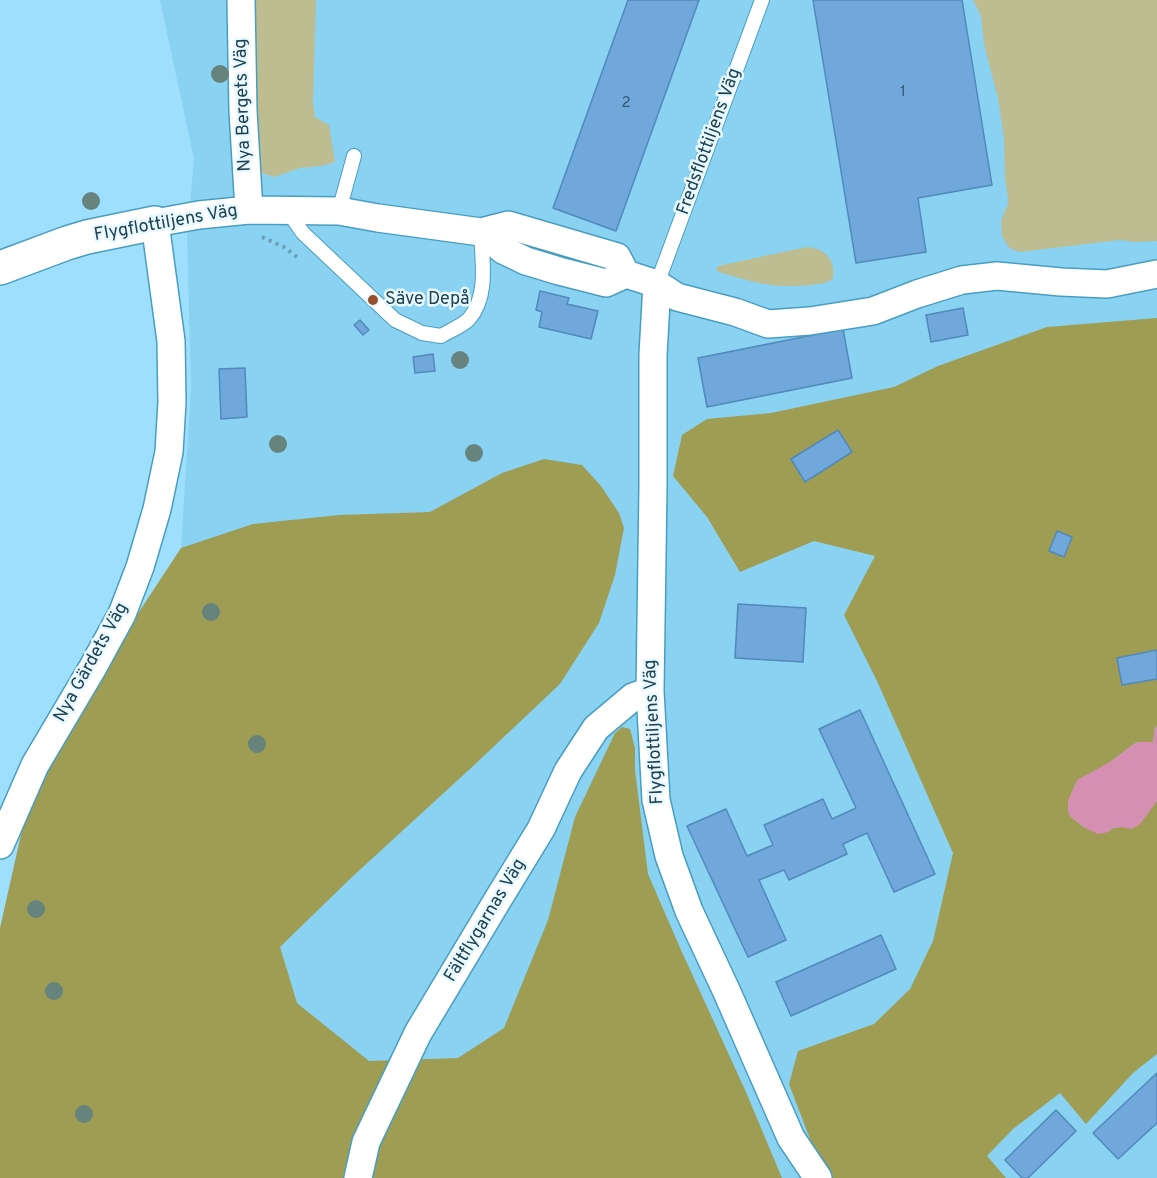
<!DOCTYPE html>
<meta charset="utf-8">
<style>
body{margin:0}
canvas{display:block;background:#9ddffc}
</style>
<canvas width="1157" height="1178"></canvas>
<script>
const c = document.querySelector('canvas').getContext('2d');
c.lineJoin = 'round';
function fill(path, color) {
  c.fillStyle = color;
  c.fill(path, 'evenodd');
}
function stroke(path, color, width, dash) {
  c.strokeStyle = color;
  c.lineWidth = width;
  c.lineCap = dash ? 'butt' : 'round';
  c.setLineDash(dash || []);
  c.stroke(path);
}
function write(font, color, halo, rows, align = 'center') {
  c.font = font + ' Overpass,sans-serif';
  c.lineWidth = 5;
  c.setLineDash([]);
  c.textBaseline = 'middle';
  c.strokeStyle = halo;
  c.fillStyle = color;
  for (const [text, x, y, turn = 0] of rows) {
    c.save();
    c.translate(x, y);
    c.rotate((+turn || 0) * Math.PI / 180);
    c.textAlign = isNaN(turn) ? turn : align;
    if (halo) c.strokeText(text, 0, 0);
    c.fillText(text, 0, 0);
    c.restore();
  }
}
fill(new Path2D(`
 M160,0H1157V1178H0V954L181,548L191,387L187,238L194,159Z`), '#8ad2f2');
fill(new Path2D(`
 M253,0H316L313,102L315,117L329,125L335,162L321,166L300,168L274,177L262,173L255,149Z
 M973,0H1157V241L1135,242L1120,240L1020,252L1009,248L1002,236L1001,221L1008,204V198L1005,179L1004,138L998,98L984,44L981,16Z
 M807,247C825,248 836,260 833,279L825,283C813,285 802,286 791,286C766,287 742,279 719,272L716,270L718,266Z`), '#bdbd91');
fill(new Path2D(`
 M1157,318V726L1155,728L1153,742H1139L1134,744L1110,762L1068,801V811L1070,816L1085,828L1108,832L1113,828L1120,827L1157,801V1054L1133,1073L1086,1124L1060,1093L1013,1129L987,1156L1006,1178H832L818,1160L789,1084L798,1051L874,1024L910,989L933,941L953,853L877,681L844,615L875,556L814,541L740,572L707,517L673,476L682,435L707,419L771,413L894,387L938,366L1047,327Z
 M544,459L582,465L601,486L619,513L624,528L615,575L599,623L560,684L471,768L352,877L280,947L297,1003L369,1061L458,1058L504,1028L548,920L575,817L615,733L622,727L630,729L635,748V770L648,874L681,950L746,1092L782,1178H0V928L22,830L75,709L181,548L253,524L339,515L430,512L502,473Z`), '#9f9d54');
fill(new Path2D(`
 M1157,726V801L1140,824L1132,829L1120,827L1113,828L1108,832L1098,834L1085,828L1070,816L1068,811V801L1077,780L1110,762L1134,744L1139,742H1153L1155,728Z`), '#d48fb3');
const building = new Path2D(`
 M628,0H699L616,231L553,208Z
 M813,0H962L992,185L918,198L926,252L856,263Z
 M540,291L569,298L567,304L598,311L591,339L539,327L542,312L536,310Z
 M963,308L968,335L931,342L926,315Z
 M360,320L369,330L363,335L354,325Z
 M843,329L852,378L707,407L698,358Z
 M433,354L435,371L415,373L413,357Z
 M245,368L247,417L221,419L219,369Z
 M838,430L852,452L805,482L791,459Z
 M1057,531L1072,537L1064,557L1049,551Z
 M738,604L806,608L803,662L735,658Z
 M1157,650V679L1122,685L1117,658Z
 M860,710L935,874L894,892L867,833L843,844L847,854L789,880L784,870L759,880L786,940L748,957L687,826L726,809L747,856L773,845L764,825L823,799L832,819L856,808L819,729Z
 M881,935L896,969L791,1016L776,982Z
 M1157,1073V1123L1118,1159L1093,1133Z
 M1056,1110L1076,1131L1028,1178H1022L1005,1160Z`);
fill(building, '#70a8db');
stroke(building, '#5089ba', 1.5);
const service = new Path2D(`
 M287,210L303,233L395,320L422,333L441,336C449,331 462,326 469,319C489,296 482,260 481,232
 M339,211L354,156
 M657,284L762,0`);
const minor = new Path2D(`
 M241,0L243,111L249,210
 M481,232L503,250L526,261L559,271L606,283L626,274L657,284L677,297L735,312L768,324L810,321L873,311L917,294L962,280L997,276L1061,282L1107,284L1157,274
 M657,284L653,355V486L650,691L656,800L669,856L689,911L726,990L791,1138L818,1178
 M0,845L35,765L93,667L122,614L140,567L157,509L169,452L172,402L171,341L155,223L199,215L249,210L339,211L378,218L481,232L508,225L617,257L626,274
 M358,1178L366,1142L418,1033L497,901L541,829L568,771L596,728L633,697L650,691`);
const tertiary = new Path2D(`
 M0,268L67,243L87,237L155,223`);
stroke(service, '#489ec0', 16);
stroke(minor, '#489ec0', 30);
stroke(tertiary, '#489ec0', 36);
stroke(new Path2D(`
 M262,237L284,247L297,257`), '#6aa0b7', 4, [3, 4.5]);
stroke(service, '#fff', 14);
stroke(minor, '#fff', 27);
stroke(tertiary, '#fff', 33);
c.fillStyle = '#66837e';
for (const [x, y] of [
 [220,74],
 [91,201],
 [460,360],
 [278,444],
 [474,453],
 [211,612],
 [257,744],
 [36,909],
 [54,991],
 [84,1114]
]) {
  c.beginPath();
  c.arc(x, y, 9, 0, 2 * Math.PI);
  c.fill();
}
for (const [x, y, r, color] of [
 [373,300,6,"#964f29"]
]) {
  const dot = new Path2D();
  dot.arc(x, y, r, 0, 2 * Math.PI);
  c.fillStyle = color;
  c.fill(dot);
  stroke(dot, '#e8f8ff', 2);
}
write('15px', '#325b73', null, [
 ["1",903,93],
 ["2",626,104]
]);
write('18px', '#1d4150', '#e8f8ff', [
 ["Nya Bergets Väg",244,105,-92],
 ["Fredsflottiljens Väg",710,142,-70],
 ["Flygflottiljens Väg",166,224,-10],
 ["Nya Gärdets Väg",92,663,-61],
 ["Flygflottiljens Väg",655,732,-93],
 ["Fältflygarnas Väg",486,921,-59]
]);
write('18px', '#1d4150', '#e8f8ff', [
 ["Säve Depå",385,300]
], 'left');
</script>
